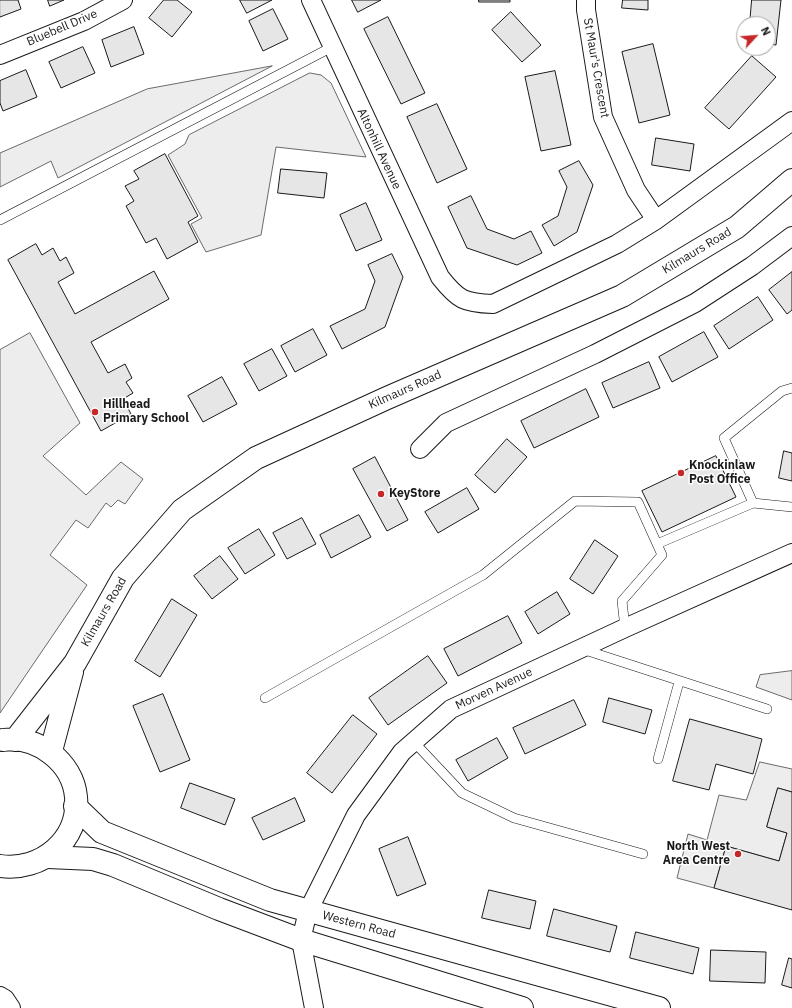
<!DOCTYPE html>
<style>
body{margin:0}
#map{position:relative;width:792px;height:1008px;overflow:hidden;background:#fff;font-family:"IBM Plex Sans",sans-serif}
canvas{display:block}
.north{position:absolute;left:736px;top:16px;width:40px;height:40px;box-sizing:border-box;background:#fff;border:1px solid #a3a3a3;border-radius:50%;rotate:64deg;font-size:11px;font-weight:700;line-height:16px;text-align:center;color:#1a1a1a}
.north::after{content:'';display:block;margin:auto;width:14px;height:18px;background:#c62828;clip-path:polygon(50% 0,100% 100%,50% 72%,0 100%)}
</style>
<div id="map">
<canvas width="792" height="1008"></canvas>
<div class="north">N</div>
</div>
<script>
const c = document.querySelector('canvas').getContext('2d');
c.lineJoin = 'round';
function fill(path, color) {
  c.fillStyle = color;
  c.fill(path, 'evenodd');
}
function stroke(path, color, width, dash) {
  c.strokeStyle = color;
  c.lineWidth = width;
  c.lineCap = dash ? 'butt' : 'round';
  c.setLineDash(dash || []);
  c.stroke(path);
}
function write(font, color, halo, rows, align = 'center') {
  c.font = font + ' "IBM Plex Sans",sans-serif';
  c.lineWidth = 3;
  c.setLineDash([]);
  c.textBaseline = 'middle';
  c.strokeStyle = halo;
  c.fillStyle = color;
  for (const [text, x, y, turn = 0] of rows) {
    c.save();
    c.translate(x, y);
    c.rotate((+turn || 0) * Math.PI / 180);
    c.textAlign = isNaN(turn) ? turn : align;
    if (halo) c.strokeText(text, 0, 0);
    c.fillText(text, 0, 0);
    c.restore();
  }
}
const green = new Path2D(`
 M272,66L58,178L51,161L0,187V153L147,89Z
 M310,73L321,75L331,83L366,157L276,147L261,235L206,252L191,224L202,218L168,155L185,144L189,135Z
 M30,333L80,423L43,456L86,495L121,462L143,479L125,504L118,500L111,507L106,503L88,528L76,520L50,555L87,585L0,713V350Z
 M792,671V700L756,687L760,675Z
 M760,762L792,769V792L778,788L767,827L787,833L779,861L726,846L714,888L677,878L688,834L707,840L719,795L746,800Z`);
fill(green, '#ededed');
stroke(green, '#6a6a6a', 1);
const building = new Path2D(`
 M0,0H18L21,9L0,17Z
 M48,0H64L50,6Z
 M164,0H177L192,12L172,37L149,18Z
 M240,0H272L247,13Z
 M352,0H381L358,12Z
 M479,0H510V2H479Z
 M623,0H648V10L622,8Z
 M752,0H781L776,45L768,44V24H750Z
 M273,9L288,39L263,51L249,21Z
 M511,12L541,45L522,62L492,30Z
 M388,17L425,93L401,104L364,29Z
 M134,27L144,54L111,67L102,40Z
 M653,44L670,115L639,123L622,52Z
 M83,47L95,73L61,88L49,62Z
 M752,56L776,77L729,129L705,108Z
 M26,70L37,97L3,111L0,103V81Z
 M555,71L571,145L541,151L525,77Z
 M437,104L467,169L437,183L407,117Z
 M656,138L694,144L690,171L652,165Z
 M165,154L198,216L188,222L198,242L167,259L156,238L146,243L126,206L134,201L125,186L139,179L134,171Z
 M579,161L593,185L577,232L554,246L542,225L558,216L567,187L559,171Z
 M281,169L327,173L324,198L278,193Z
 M471,196L487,229L514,239L531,231L542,253L517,265L467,248L448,207Z
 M366,203L382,240L356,251L340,215Z
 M36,244L42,255L53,248L60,261L66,257L74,273L58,282L75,314L154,271L169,299L91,342L108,373L125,364L132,378L126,382L133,393L123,399L131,414L101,431L8,260Z
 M392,254L403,277L385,327L342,349L330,326L365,309L375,281L368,265Z
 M792,272V310L787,314L769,290Z
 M758,297L773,320L729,349L714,326Z
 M313,329L327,355L295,372L281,346Z
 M704,332L718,357L672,382L659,357Z
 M272,349L287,376L259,391L244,364Z
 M649,362L660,388L613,408L602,383Z
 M222,377L237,404L203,422L188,396Z
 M586,389L599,417L534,448L521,421Z
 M507,439L527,457L495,493L475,475Z
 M784,451L792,453V481L779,478Z
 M716,456L736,497L662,532L642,491Z
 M375,457L408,520L387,531L353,469Z
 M467,488L479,509L438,533L425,512Z
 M359,515L371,537L331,558L320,535Z
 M302,518L316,544L287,559L273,533Z
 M259,529L275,555L245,574L228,548Z
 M595,540L618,556L593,594L570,579Z
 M220,556L238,579L212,599L194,576Z
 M557,592L570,614L538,634L525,612Z
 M172,599L197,615L160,677L135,661Z
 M508,616L522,643L458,676L444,649Z
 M428,656L447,683L388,725L369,698Z
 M163,694L190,760L160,772L133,706Z
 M609,698L652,710L645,734L603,722Z
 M574,700L586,725L525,754L513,728Z
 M353,715L377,734L332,793L307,773Z
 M690,719L762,739L753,774L716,764L709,790L673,781Z
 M497,738L508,758L468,781L456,760Z
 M190,783L235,799L225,825L181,808Z
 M778,788L792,792V910L714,888L726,846L779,861L787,833L767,827Z
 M295,798L305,821L263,840L252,818Z
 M408,837L426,884L397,896L379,849Z
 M489,890L536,901L530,929L482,918Z
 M554,909L617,926L610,952L547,936Z
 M636,932L699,948L693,974L630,958Z
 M711,950L766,952L765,983L710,981Z
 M789,958L792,959V988L782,985Z`);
fill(building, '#e6e6e6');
stroke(building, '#1a1a1a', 1);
const service = new Path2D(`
 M0,220L332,47
 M792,388L782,391L724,438L753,503L792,507
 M657,544L753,503
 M582,649L767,709
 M265,698L483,575L575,501L638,502L662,555L622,601L625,628
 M414,742L462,793L514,818L643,854
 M658,759L679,682`);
const minor = new Path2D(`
 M311,0L440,277C458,300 464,303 493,304L617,244L656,220L792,121
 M586,0V10L603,117L636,190L656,220
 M0,55L84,21L123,0
 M420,449L446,423L595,354L695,303L752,266L792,236
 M0,996L5,999L11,1008
 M314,1008L301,940L308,911L356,815L402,752L451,709L625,628L792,553`);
const secondary = new Path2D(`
 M75,806L102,832L270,900L659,1008
 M48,857L93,859L113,865L219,909L301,940L522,1008`);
const primary = new Path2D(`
 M15,740L75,663L123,578L182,510L256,458L387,398L622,296L737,227L792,180
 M51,751L72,672
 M0,866C41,872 80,840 76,797C73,762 37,735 3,740`);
stroke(service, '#1a1a1a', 10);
stroke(minor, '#1a1a1a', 20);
stroke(secondary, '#1a1a1a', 24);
stroke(primary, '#1a1a1a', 24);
stroke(service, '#fff', 9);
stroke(minor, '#fff', 18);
stroke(secondary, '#fff', 22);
stroke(primary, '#fff', 22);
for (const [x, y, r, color] of [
 [95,412,4,"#c62828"],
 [681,473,4,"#c62828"],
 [381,494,4,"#c62828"],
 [738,854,4,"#c62828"]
]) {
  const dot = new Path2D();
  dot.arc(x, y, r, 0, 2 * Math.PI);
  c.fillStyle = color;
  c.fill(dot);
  stroke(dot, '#fff', 1.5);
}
write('12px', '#1a1a1a', '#fff', [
 ["Bluebell Drive",62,28,-23],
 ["St Maur's Crescent",596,68,80],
 ["Altonhill Avenue",379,149,65],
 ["Kilmaurs Road",697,251,-31],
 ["Kilmaurs Road",405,390,-24],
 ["Kilmaurs Road",104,612,-60],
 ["Morven Avenue",494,689,-25],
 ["Western Road",359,925,15]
]);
write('bold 12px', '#1a1a1a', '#fff', [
 ["Hillhead",103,405],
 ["Primary School",103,419],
 ["Knockinlaw",689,466],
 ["Post Office",689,480],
 ["KeyStore",389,494],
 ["North West",730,847,"right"],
 ["Area Centre",730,861,"right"]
], 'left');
</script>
